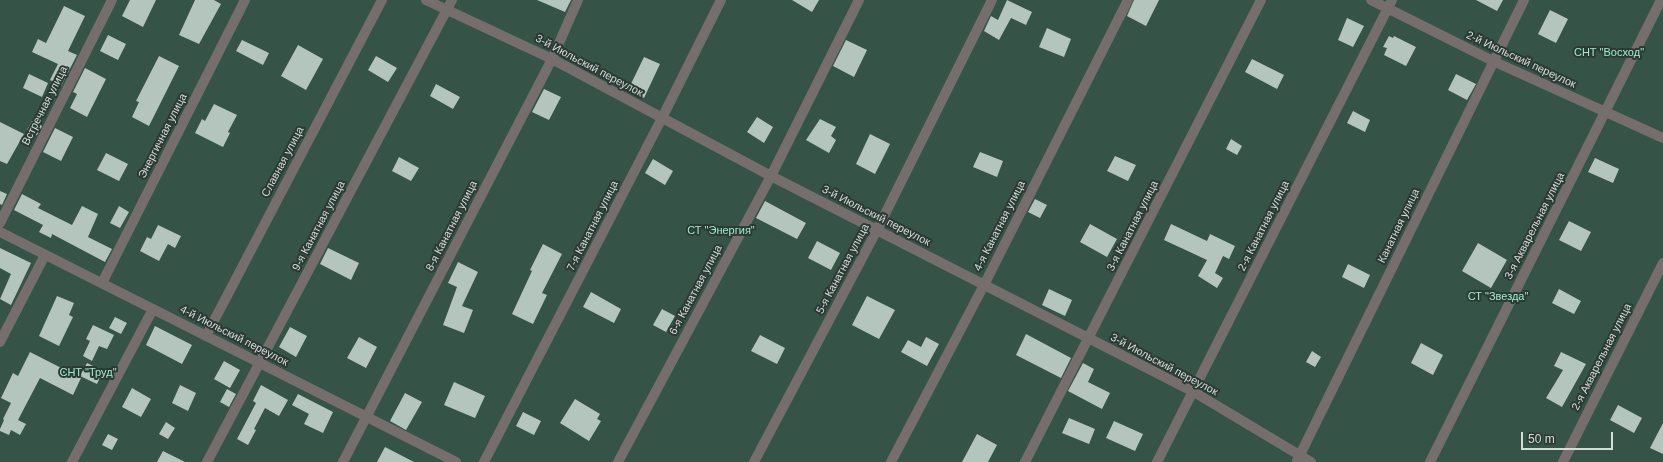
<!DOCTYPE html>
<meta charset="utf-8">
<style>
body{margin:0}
#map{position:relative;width:1663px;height:462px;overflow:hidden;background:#2b3a34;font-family:Arial,sans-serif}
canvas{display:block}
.scale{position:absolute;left:1521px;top:432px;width:92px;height:18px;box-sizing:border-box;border:2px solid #d4dcd9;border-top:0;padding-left:5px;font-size:12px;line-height:14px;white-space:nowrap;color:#d4dcd9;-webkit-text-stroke:3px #2b3a34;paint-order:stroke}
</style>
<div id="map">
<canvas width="1663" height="462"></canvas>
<div class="scale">50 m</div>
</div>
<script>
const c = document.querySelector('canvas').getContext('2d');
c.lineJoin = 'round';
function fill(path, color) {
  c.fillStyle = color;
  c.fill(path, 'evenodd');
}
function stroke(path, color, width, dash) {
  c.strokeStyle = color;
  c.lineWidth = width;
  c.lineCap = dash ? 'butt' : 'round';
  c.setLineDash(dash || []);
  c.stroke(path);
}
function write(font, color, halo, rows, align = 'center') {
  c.font = font + ' Arial,sans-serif';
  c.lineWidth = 4;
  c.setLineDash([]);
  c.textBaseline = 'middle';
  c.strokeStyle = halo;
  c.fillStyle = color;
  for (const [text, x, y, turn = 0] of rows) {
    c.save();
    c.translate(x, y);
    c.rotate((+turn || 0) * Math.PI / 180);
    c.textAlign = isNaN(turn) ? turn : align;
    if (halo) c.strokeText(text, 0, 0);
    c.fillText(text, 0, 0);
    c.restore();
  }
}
fill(new Path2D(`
 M0,0H1663V462H0Z`), '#365348');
fill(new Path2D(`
 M130,0H156L143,27L122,16Z
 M195,0H214L221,4L199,44L179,35Z
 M537,0H571L565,12Z
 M792,0H819L812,12Z
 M1007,0L1032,12L1026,25L1011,18L999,40L984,31L991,16L998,20Z
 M1134,0H1159L1146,26L1127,16Z
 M1476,0H1503L1497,11Z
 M64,6L85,16L68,51L77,55L61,86L50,80L58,64L32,52L38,39L46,43Z
 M1550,10L1568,19L1556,43L1538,34Z
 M1347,18L1364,26L1353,47L1338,40Z
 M1047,28L1071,39L1064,57L1039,47Z
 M108,35L126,44L118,60L100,51Z
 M1389,36L1393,38L1394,36L1416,47L1406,66L1384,55L1387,48L1383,47Z
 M242,40L269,53L263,65L236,51Z
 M846,40L867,50L854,77L833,66Z
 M298,45L323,59L306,90L281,76Z
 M159,56L179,66L149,126L132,117L139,102L136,101Z
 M376,56L397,68L388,82L368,70Z
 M644,57L660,64L644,98L628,90Z
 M1252,59L1284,75L1277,89L1245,72Z
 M85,68L106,79L87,117L70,108L77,94L73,92Z
 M29,74L48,83L42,97L23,88Z
 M1456,74L1476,84L1467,100L1448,90Z
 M436,84L460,97L453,109L430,96Z
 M544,89L561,97L549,120L532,112Z
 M214,104L237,115L228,132L230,133L223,147L195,133L202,119L205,121Z
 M1353,111L1370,120L1365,132L1347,123Z
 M757,117L773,127L764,143L747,132Z
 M820,119L836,127L831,136L836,140L829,153L806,140Z
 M32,121L42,126L37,135L27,130Z
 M0,122L24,134L7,164L0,161Z
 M55,128L73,137L61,161L43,152Z
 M870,134L890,144L875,174L856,164Z
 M1231,139L1242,146L1237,155L1226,149Z
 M980,152L1003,161L997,177L973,167Z
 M106,153L128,164L119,181L97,170Z
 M1115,156L1136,165L1128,181L1107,171Z
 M399,157L419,168L411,181L392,171Z
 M1595,158L1619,169L1613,183L1588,172Z
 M653,159L673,171L665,185L645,173Z
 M0,191L7,194L2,205L0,204Z
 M22,194L41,204L38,208L72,225L82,206L98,214L88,237L112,249L105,262L52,234L51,238L39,232L43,225L14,210Z
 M1035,199L1047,205L1040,218L1028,212Z
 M765,201L806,223L797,239L756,218Z
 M119,206L129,212L120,228L110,223Z
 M1569,221L1591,232L1581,251L1559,240Z
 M1090,224L1117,239L1107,257L1080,242Z
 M1171,224L1207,241L1210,234L1235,246L1229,259L1223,256L1215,273L1223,278L1217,288L1198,276L1207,260L1164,240Z
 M158,225L181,236L175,248L168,244L159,261L140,251L147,237L151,239Z
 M817,241L840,253L831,270L808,258Z
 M1478,243L1507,260L1491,288L1462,271Z
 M543,244L562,254L542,293L547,295L533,324L512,314L532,271L530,270Z
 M0,248L31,263L11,305L0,299L11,274L0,268Z
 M328,248L359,263L351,280L320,264Z
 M458,262L478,272L462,306L473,310L464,333L443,325L457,287L448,283Z
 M1348,264L1370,275L1364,288L1342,277Z
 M1049,289L1072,300L1065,316L1042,305Z
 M1559,289L1581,301L1574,314L1552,303Z
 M591,292L621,309L614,323L583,307Z
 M57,296L74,303L69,315L73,317L59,346L39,336Z
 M867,296L895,310L879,339L852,325Z
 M662,309L675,316L666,332L653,325Z
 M115,317L127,323L121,334L109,328Z
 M93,325L114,335L107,349L99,346L92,361L83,356L90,341L86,339Z
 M155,326L192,345L182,364L146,345Z
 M290,327L307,336L296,357L279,347Z
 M1026,334L1071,358L1061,378L1016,355Z
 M760,335L785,348L777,364L751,351Z
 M359,337L377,347L366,368L347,358Z
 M926,337L939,344L927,366L901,352L908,340L921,347Z
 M1421,343L1443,355L1433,375L1411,363Z
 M1312,351L1321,357L1315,367L1306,362Z
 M30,352L81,378L73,395L40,378L18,420L26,424L20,435L11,430L9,435L0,431V429L4,420L3,419L11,403L1,398L13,373L18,376Z
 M1561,352L1586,364L1562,407L1546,398L1563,370L1554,366Z
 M224,361L240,370L230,388L214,379Z
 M87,363L103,371L97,384L80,376Z
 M1083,363L1094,369L1088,382L1110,393L1102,409L1068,391Z
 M454,382L485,396L475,418L444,405Z
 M180,385L196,393L188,411L172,403Z
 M261,385L288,400L279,416L265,408L254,429L256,430L248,445L237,439L256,403L253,401Z
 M132,388L151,399L141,417L122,407Z
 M227,389L236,394L229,407L220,402Z
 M405,393L422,402L406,430L390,421Z
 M298,394L333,412L323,433L304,424L309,414L292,405Z
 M575,399L600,414L597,419L601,421L589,441L560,423Z
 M1618,405L1642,418L1634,433L1610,420Z
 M523,412L541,421L534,435L516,426Z
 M1069,418L1095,429L1089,444L1062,433Z
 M1114,421L1143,434L1135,451L1106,438Z
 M166,422L175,428L168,439L159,434Z
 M1663,423V454L1650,448Z
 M108,434L118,439L112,450L102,445Z
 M977,434L997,445L988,462H962Z
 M385,447L414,462H377Z
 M163,451L185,462H157Z`), '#b4c5bd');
stroke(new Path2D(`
 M426,0L552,59L771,176L1194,392L1311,462
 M1371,0L1493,61L1663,138
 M0,223L112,0
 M0,232L456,462
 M102,283L245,0
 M206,336L382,0
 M0,342L45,255
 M1297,461L1524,0
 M72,462L153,309
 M207,462L452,0
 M343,462L552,59L578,0
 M484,462L662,118L721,0
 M618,462L771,176L859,0
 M754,462L877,230L992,0
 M891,462L984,285L1128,0
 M1025,462L1261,0
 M1157,462L1392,0
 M1430,462L1661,0
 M1563,462L1663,263`), '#756e6c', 10);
write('11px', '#a0ebce', '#2b3a34', [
 ["СНТ \"Восход\"",1609,53],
 ["СТ \"Энергия\"",721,231],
 ["СТ \"Звезда\"",1498,297],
 ["СНТ \"Труд\"",88,373]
]);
write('11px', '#d4dcd9', '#2b3a34', [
 ["2-й Июльский переулок",1521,60,25],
 ["3-й Июльский переулок",589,66,28],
 ["Встречная улица",45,106,-63],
 ["Энергичная улица",163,136,-63],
 ["Славная улица",283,162,-62],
 ["3-й Июльский переулок",876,216,27],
 ["9-я Канатная улица",319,226,-62],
 ["8-я Канатная улица",452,226,-63],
 ["7-я Канатная улица",593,226,-63],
 ["4-я Канатная улица",1000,226,-63],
 ["3-я Канатная улица",1133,226,-63],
 ["2-я Канатная улица",1264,226,-63],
 ["Канатная улица",1399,226,-64],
 ["3-я Акварельная улица",1535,226,-63],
 ["5-я Канатная улица",843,269,-62],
 ["6-я Канатная улица",696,290,-62],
 ["4-й Июльский переулок",234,336,27],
 ["2-я Акварельная улица",1602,357,-63],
 ["3-й Июльский переулок",1164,365,28]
]);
</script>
